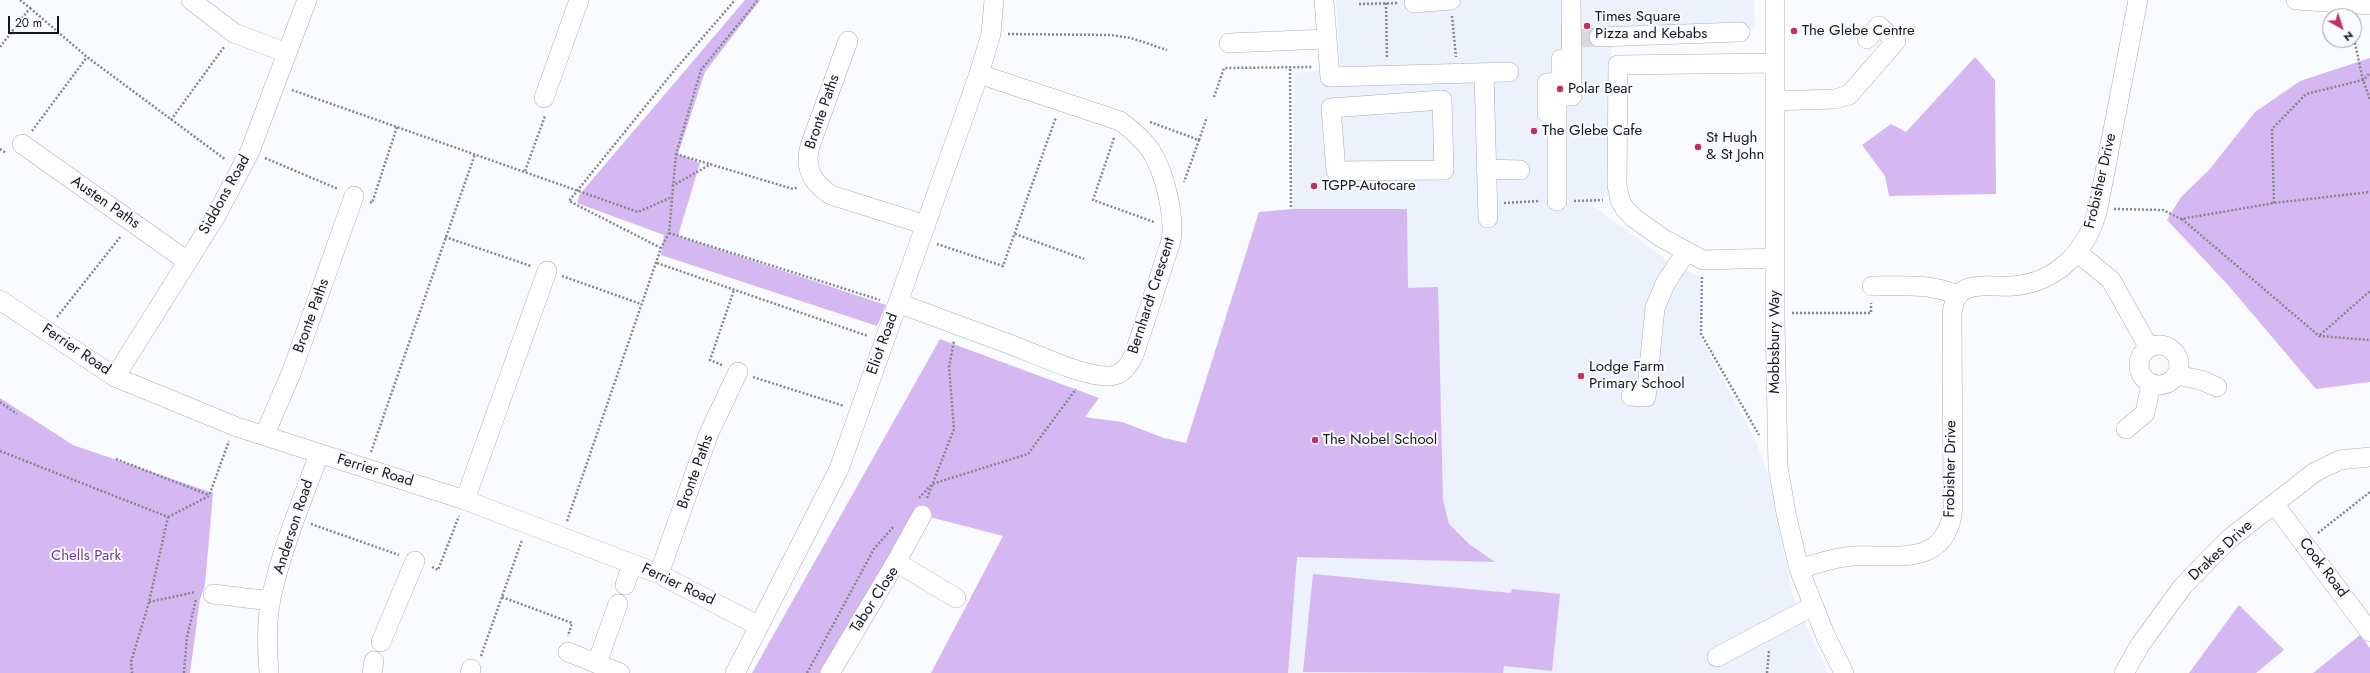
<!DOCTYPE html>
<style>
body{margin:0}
#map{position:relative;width:2370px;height:673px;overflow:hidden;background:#f9fbfe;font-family:Jost,sans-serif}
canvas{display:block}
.north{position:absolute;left:2322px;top:8px;width:40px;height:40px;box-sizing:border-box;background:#f9fbfe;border:1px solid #9ea0a3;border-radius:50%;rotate:141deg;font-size:11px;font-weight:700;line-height:16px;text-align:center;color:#16171a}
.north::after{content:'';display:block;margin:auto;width:14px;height:18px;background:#bf3161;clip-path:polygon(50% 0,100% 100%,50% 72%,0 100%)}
.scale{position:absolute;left:8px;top:16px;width:51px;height:18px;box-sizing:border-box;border:2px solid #16171a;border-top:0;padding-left:5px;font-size:12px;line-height:14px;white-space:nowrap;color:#16171a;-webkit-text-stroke:3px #f9fbfe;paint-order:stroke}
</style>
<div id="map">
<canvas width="2370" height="673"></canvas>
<div class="north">N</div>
<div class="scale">20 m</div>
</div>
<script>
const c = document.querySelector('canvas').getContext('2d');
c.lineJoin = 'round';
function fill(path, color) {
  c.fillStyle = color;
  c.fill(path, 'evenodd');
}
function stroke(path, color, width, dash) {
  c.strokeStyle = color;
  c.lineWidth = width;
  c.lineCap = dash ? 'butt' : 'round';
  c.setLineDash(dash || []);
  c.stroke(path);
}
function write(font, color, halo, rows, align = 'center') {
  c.font = font + ' Jost,sans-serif';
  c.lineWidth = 4;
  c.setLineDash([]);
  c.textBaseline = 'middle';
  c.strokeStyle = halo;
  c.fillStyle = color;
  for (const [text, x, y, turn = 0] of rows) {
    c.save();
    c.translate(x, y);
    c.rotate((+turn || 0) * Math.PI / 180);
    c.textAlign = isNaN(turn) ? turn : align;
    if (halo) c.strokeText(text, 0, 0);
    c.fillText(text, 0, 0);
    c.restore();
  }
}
fill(new Path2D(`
 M1336,0H1754L1755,27L1612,29L1608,195L1592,205L1668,261L1701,277L1699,335L1755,439L1769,478L1793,596L1828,673H931L1004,536L1122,422L1164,438L1187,443L1259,212L1293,209L1294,73L1340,69Z`), '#ecf1fc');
fill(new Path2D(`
 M745,0H760L705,72L678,154L700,163L678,236L886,305L877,326L661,255L664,235L577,203L580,194Z
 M1975,57L1995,80L1996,194L1889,196L1885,176L1862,145L1891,124L1906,132Z
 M2370,58V382L2316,389L2228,285L2167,220L2181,197L2209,170L2255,112L2300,81Z
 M1293,209H1407L1408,288L1438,287L1443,500L1449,524L1469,544L1495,562L1297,557L1288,673H931L1003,536L922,515L825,673H752L940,339L1099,398L1085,417L1122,422L1164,438L1186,443L1259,212Z
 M0,398L73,445L213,493L205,585L200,599L190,673H0Z
 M1313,574L1511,593L1512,589L1560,594L1552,671L1504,666L1503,673L1303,672Z
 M2239,605L2284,650L2256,673H2189Z
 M2360,635L2370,648V673H2313Z`), '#d5b8f2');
stroke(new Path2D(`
 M1577,38L1599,37`), '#d7d9dc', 19, [19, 10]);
const minor = new Path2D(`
 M191,0L234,33L287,53
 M1324,0L1330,77L1509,72
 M1775,0V320L1778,467L1786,513L1799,569L1826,637L1844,673
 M2296,0L2370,5
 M1414,3L1451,0
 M1599,37L1740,32
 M848,41L810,146C804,168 812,183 831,195L926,225
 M1229,43L1327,39
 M1774,63L1618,65L1617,185L1620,200L1625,209L1634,218L1662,238L1703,260L1775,258
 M1484,73L1488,218
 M544,98L579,0
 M1442,100L1444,170L1336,171L1331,108Z
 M1775,101L1835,99L1849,95L1896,41L1879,26L1867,39
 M1547,113V83L1561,82V59
 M22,144L187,261
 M1486,169L1520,170
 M1557,201V96H1572L1571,0
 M2078,253L2111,280L2149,348
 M1872,286C1901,286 1930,283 1957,295
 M0,300L115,377L237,427L465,500L659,574L759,626
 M898,303C935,317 972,330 1009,344C1034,353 1085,378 1110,376C1123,375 1131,363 1135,352L1171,241C1175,216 1165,173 1151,151C1143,139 1132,130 1120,121L979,74
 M2139 365a20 20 0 1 1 40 0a20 20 0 1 1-40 0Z
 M2176,375L2201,380L2217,387
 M115,377L216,216L250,151L307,0
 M1631,396L1646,397L1655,308L1665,284L1686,252
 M2126,429L2145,413L2151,384
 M265,434L292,371L354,196
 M465,500L547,271
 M2275,505L2370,632
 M896,562L922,515
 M1799,569C1817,564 1834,557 1853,556C1897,554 1947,568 1953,508L1952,313C1954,304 1955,295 1964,290C1977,283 1998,287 2012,286C2057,283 2088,250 2098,208L2138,0
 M659,574L709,433L738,372
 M625,585L632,564
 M213,594L271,601
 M381,642L415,561
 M568,652L620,673
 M1717,657L1813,606
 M597,663L618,604
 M269,673C267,650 266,623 271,599C281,550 302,501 319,454
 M372,673L374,661
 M470,673L471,669
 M735,673L839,469L979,74L991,34L994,0
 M830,673L896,562L956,598
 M2124,673L2140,645L2183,586L2229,539L2315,472L2340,460L2370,457`);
stroke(minor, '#a9acb3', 20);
stroke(new Path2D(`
 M1386,3L1387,59
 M1359,4L1398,3
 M30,8L87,57L226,160
 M1452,16L1456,57
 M1008,34L1110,35L1131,38L1167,50
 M2354,39L2363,80L2370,100
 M0,47L30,8L20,0
 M1290,69L1291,207
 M292,90L638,212L672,197
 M1214,97L1224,68L1313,67
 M171,120L224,47
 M1150,122L1199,140L1184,182
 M32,131L87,57
 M1114,138L1093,200L1154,222
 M1199,140L1207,117
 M0,149L6,153
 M676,154L793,189L798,187
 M265,158L338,189
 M525,171L545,116
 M672,186L711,164
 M1574,201L1603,200
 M370,202L372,203L397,127
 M1504,203L1539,201
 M2274,203L2272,129L2306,94L2363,80L2370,73
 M2114,209L2163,210L2181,219L2274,203L2370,192
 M2182,219L2319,336L2370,340
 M669,233L880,300
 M1015,234L1084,259
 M445,237L531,266
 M937,244L1003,266L1056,117
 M661,248L569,201L673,72L735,0
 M657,263L868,336
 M562,276L641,304
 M1702,277L1701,334L1759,435
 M1792,313H1871V303
 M57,317L121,236
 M2320,335L2370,291
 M722,365L710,360L734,290
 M753,377L844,406
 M0,402L17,414
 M0,451L168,517L149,602L131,662L132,673
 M371,452L475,154
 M116,459L209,495
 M919,498L932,484L1028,454L1076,389
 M927,498L954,429L949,367L954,341
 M168,517L209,496L229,441
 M567,521L661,248L669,233L676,154L701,70L758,0
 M311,524L399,555
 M2318,533L2370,492
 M432,567L438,570L459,516
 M502,597L572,623L568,636
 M149,602L196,592
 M481,656L522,540
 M184,673L187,637L196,599
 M807,673L874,549L894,526
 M1767,673L1769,650`), '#86878a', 2.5, [2, 2]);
stroke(minor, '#fff', 19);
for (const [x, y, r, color] of [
 [1587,26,4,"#bf3161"],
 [1794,31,4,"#bf3161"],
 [1560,89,4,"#bf3161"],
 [1534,131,4,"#bf3161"],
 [1698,147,4,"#bf3161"],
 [1314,186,4,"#bf3161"],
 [1581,376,4,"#bf3161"],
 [1315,440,4,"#bf3161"]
]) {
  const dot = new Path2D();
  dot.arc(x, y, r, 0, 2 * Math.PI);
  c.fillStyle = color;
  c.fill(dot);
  stroke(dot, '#f9fbfe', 1.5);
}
write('15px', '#16171a', '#f9fbfe', [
 ["Times Square",1595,17],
 ["Pizza and Kebabs",1595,34],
 ["The Glebe Centre",1802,31],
 ["Polar Bear",1568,89],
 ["The Glebe Cafe",1542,131],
 ["St Hugh",1706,138],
 ["& St John",1706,155],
 ["TGPP-Autocare",1322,186],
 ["Lodge Farm",1589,367],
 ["Primary School",1589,384],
 ["The Nobel School",1323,440]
], 'left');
write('15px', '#16171a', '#f9fbfe', [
 ["Bronte Paths",823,112,-71],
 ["Frobisher Drive",2101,181,-77],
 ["Siddons Road",225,195,-61],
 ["Austen Paths",105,203,35],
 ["Bernhardt Crescent",1152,296,-72],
 ["Bronte Paths",312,316,-70],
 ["Mobbsbury Way",1775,342,-90],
 ["Eliot Road",883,344,-70],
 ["Ferrier Road",76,350,34],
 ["Frobisher Drive",1951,469,-89],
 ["Ferrier Road",375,471,17],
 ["Bronte Paths",696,472,-70],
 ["Anderson Road",294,527,-72],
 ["Drakes Drive",2221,551,-43],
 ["Cook Road",2323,568,53],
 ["Ferrier Road",678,585,25],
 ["Tabor Close",875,600,-57]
]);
write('15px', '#6c3b93', '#f9fbfe', [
 ["Chells Park",86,556]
]);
</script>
